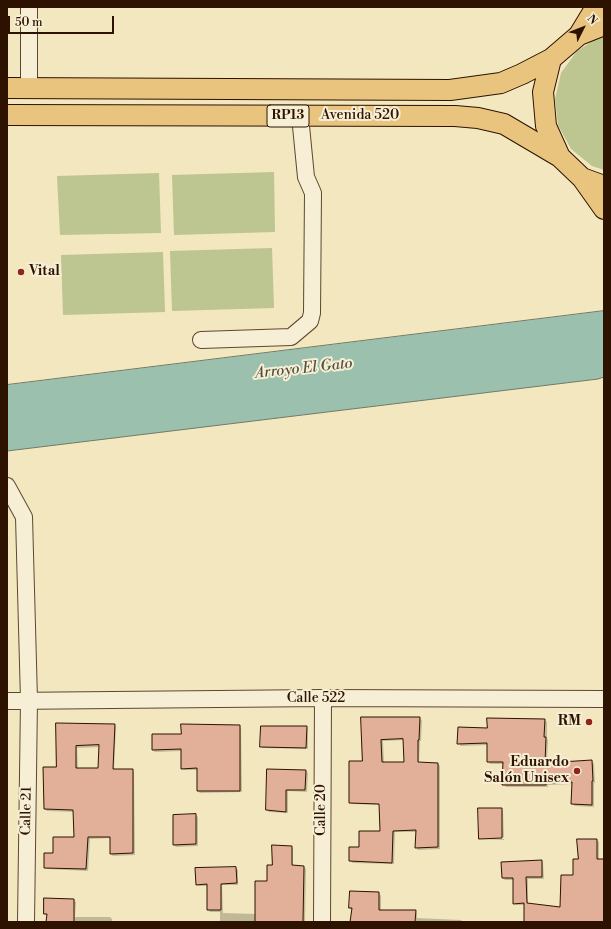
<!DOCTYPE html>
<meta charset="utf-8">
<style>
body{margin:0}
#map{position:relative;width:611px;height:929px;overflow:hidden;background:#f2e7be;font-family:"Libre Bodoni",serif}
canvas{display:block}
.frame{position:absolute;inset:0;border:8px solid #2d1200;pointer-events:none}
.north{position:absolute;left:563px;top:8px;width:40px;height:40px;-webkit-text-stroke:3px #f7efd5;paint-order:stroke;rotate:48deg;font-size:11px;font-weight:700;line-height:16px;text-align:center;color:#2d1200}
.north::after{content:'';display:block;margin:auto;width:14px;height:18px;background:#2d1200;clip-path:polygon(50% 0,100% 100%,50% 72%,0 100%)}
.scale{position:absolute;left:8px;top:16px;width:106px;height:18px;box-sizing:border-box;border:2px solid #2d1200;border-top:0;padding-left:5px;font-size:12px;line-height:14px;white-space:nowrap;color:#2d1200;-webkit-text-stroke:3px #f7efd5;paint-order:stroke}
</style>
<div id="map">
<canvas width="611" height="929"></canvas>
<div class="frame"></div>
<div class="north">N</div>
<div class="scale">50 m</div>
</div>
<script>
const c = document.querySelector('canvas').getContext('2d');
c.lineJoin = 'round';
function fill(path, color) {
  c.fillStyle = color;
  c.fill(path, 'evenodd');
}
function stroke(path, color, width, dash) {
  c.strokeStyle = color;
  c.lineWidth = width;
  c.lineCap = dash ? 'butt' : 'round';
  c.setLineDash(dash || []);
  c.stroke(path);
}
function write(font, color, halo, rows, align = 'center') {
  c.font = font + ' "Libre Bodoni",serif';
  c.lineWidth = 4;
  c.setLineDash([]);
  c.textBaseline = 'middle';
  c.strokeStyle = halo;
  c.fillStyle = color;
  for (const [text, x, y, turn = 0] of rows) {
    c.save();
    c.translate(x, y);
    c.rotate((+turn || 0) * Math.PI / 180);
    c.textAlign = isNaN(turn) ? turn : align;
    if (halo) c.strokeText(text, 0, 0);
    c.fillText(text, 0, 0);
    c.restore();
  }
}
fill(new Path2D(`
 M604,35V170L592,166L571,149L558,125L555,99L561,73L577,51L599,37Z
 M274,172L275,232L174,235L172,175Z
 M159,173L161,233L60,235L57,176Z
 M272,248L274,308L172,311L170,251Z
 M163,252L165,312L63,315L61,255Z`), '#bdc590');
const water = new Path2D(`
 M604,311V377L598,379L7,451V385Z`);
fill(water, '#9cc0ae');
stroke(water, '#707a68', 1);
fill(new Path2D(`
 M362,718H420L422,721L421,741H420L419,763L438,764L440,766V849L418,850L416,847L417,832H395L394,864L353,863L350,861L360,848L381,832L380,805L352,804L350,802L363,762ZM404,740L405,763H384L383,741Z
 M545,720L547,722V739L548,740L547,763L592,761L594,764L595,783H594V807L575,806L572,804L573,784L548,785V787H506L503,784L504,764H490L488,762V745L461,746L458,743L488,729Z
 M57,724L114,725L116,727L114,770H132L134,772L135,855L113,856L111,854V838L90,839L88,871L47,869L45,867L54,854L75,838L74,812L47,811L45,809L57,768ZM100,747L99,769H78L77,748Z
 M239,726L241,728L242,792L200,793L198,791V770H184L182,768V751L155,752L153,750L182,735Z
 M306,727L308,729V749L263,748L261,746Z
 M268,770L306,771L308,773L307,792L288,791V813L269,812L267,810Z
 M501,809L503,811L504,837L480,838V839V838Z
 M196,815L198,817V846L176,847L174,845Z
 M504,839V840H481Z
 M597,840L599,842V860H604V922H525V905H516L514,903V880H505L503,878L541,861L543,863L544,879H528V904L561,908L579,860Z
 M291,847L293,849V866L304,867L306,869L305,922H220V912H210L208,910V886H199L197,884L236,868L238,870V885H222L223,913L256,914L273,866Z
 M379,893L381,896V911H415L417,913V918L461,920L463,922H351L352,910L350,908Z
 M45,899L74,900L76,902L75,917H110L112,919V922H47L48,916L45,914Z`), '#0003');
const building = new Path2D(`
 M361,717H420L419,740H418V762L438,763V847L415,848L416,830L393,831L392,863L349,861V847H359V831H380L379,804L349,803V761H362ZM403,739L404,762H382L381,740Z
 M487,718L545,719L544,737H546L545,763L592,760L593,781H592V805L571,804L572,782L546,783V785H502L503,762H487V743L457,744L458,727L487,728Z
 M56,723L115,724L113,769H133V853L110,854V837H88L86,869L44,868V853H53V837H74L73,810L44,809L43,767H56ZM99,745L98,768H76V746Z
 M181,724L240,725V791H197V768L181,769V749L152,750V734H181Z
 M261,726H307L306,748L260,747Z
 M267,769L306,770L305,790H286V812L266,810Z
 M478,808H502V838L479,839Z
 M196,814V844L173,845V815Z
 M577,839H597V859H604V922H524V903L513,904V878H502L501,862L542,860V877H526L527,903L560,907L561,875H573V859H578Z
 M272,845L292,846V865L304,866L303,922H255V881H267V865H272Z
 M236,867L237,883L221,884V910H207V884L196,885L195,868Z
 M350,891L379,892V910H416L415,922H350L352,908H349Z
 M44,898L74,899V922H46L47,914H44Z`);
fill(building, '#e2af98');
stroke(building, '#2d1200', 1);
const minor = new Path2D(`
 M29,88V7
 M201,340L291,337L310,321L312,313L313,193L306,177L300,116
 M7,486L24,517L29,700L26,922
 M7,701L323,698L604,699
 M322,922L323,698`);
const major = new Path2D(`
 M579,35L596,7
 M551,59L543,92L546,126L560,157L582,178L604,186
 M7,88L450,90L501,83L522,74L551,59L579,35L604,25
 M7,115L455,116L478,118L504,124L560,157
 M582,178L604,209`);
stroke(minor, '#5e4730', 18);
stroke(major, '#2d1200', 22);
stroke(minor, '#f7efd5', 16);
stroke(major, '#e9c47f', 20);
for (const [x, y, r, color] of [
 [21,272,4,"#8f2418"],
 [589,722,4,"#8f2418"],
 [577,771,4,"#8f2418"]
]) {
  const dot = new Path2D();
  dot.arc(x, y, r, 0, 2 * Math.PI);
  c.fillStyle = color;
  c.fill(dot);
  stroke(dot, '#f7efd5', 1.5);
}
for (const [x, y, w] of [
 [288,116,42]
]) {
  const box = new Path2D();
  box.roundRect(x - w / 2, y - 11, w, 22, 3);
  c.fillStyle = '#f7efd5';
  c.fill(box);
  stroke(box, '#2d1200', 1);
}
write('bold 13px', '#2d1200', null, [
 ["RP13",288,116]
]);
write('14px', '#2d1200', '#f7efd5', [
 ["Avenida 520",360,116],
 ["Calle 522",316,699],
 ["Calle 20",322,810,-90],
 ["Calle 21",27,811,-89]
]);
write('bold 14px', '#2d1200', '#f7efd5', [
 ["Vital",29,272,"left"],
 ["RM",581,722],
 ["Eduardo",569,763],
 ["Salón Unisex",569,779]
], 'right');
write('italic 15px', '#544f3d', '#f7efd5', [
 ["Arroyo El Gato",304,369,-6]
]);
</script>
